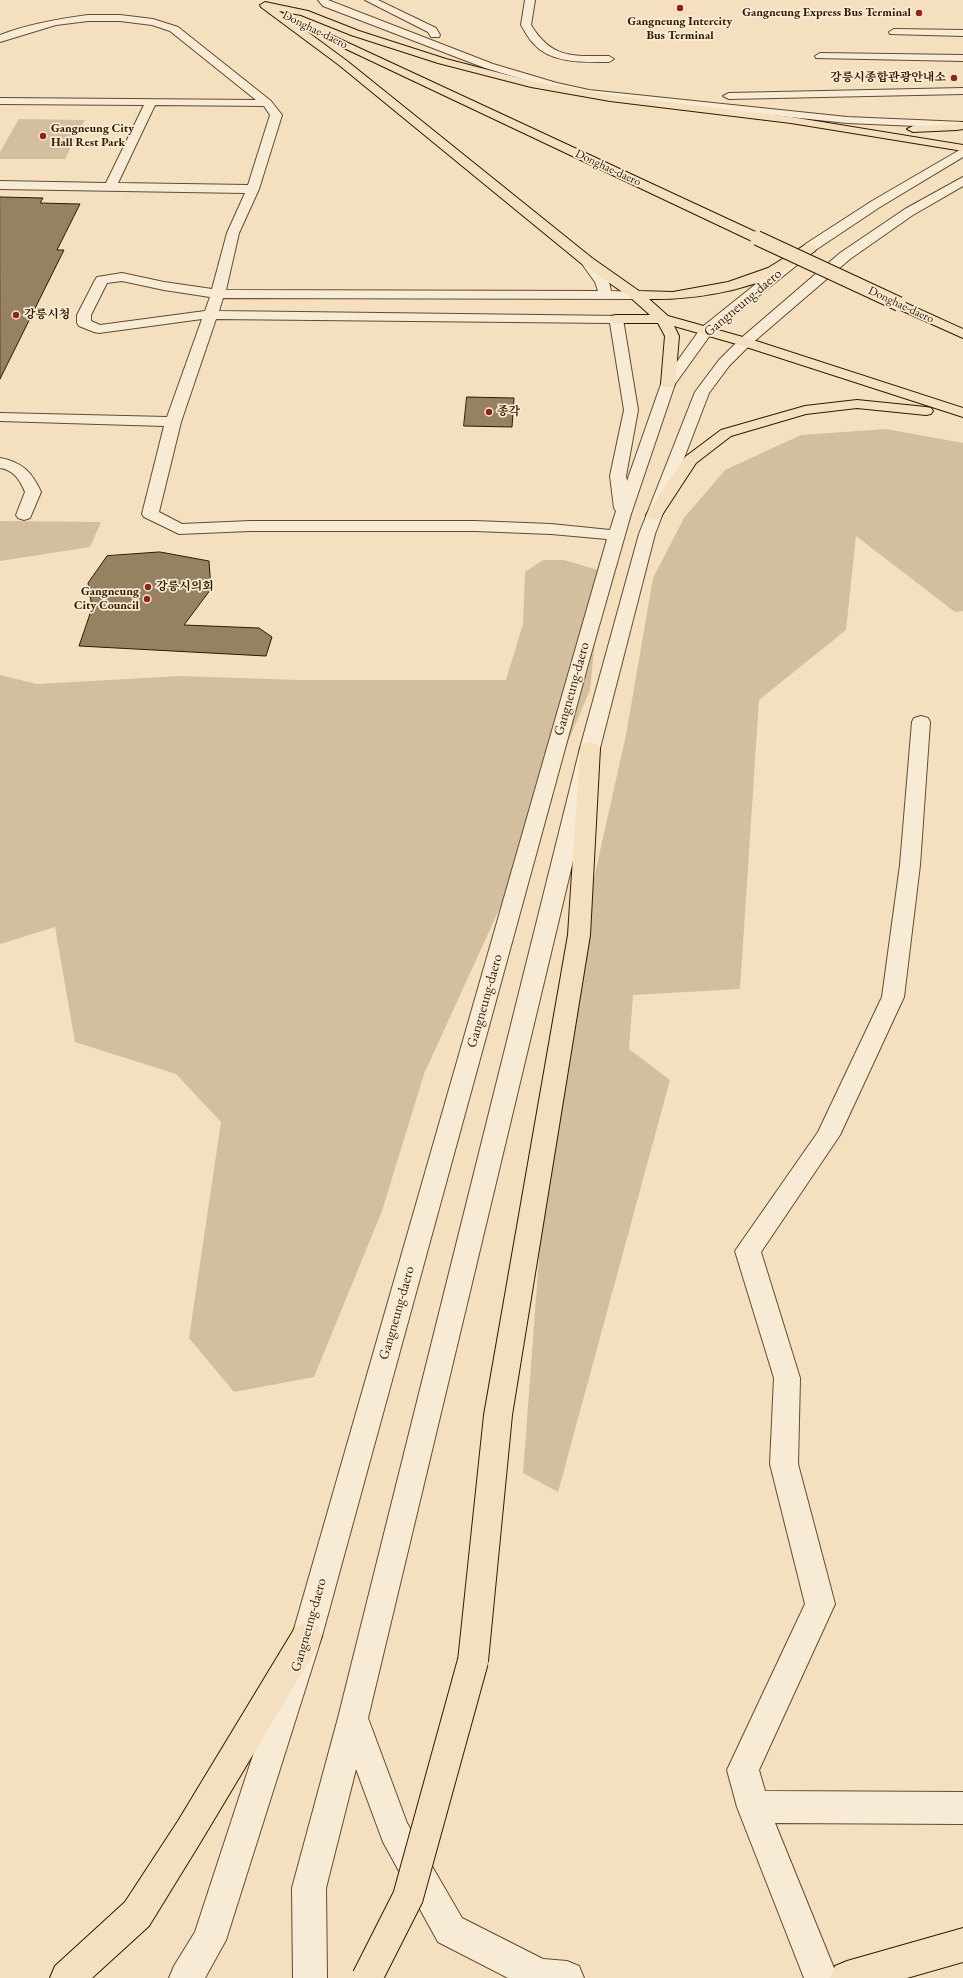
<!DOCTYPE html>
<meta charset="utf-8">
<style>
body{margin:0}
canvas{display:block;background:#f4e0be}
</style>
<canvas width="963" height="1978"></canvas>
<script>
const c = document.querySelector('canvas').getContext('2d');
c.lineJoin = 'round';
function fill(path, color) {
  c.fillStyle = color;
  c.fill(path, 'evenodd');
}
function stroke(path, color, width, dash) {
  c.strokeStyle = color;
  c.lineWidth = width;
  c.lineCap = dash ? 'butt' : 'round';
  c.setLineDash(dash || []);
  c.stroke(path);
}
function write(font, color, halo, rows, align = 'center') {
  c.font = font + ' "EB Garamond","Noto Serif KR",serif';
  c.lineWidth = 3.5;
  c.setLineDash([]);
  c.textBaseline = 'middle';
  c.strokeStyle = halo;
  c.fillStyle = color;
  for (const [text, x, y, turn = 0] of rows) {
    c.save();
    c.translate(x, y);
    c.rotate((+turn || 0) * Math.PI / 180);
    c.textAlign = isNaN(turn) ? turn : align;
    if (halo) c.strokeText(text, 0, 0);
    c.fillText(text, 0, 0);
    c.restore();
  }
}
fill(new Path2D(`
 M19,119L85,120L65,159H0V152Z
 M886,429L963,443V611L955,612L856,536L846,630L759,700L740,989L633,995L629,1049L670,1080L558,1492L523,1473L554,1057L626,735L653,578L684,518L725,470L801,435Z
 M0,521L101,522L90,547L0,561Z
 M543,560H564L605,572L598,611L590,690L544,798L503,901L424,1074L382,1211L314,1377L234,1392L189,1338L221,1122L176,1074L75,1042L55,927L0,944V675L37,684L180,676L300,680H506L523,624L525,572Z`), '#d3be9e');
const building = new Path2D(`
 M0,197L43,198L40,203L80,204L57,250H64L0,379Z
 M467,397L514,398L512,427L464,426Z
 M160,552L209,561L211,589L184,625L259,628L272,637L266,656L79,646L92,608L88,583L107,556Z`);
fill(building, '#968163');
stroke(building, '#301a00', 1);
const minor = new Path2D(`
 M318,0H328L493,64L557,83L589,90L847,117L963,122V128L847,123L589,96L552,88L485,68L323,6Z
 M365,0H378L436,28L440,35L439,37H431L428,32Z
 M525,0H535L531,25C552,59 572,56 609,56L614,59L609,62C584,62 551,64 533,43C528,38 525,31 521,25Z
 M88,15H120L153,19L178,27L271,101L282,115L259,189L239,233L226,290L598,291L595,282L580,261L582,258H592L609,282L611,291L641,292L643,295L641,298L636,299L223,298L219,311L621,316L623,319L638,410L626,476L627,481L661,384L701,328L807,243L872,201L963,148V157L880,207L817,249L711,334L675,384L631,514L589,661L322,1636L226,1940L205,1978H169L174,1966L195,1932L292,1636L607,539L551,534L475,531H250L179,534L144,517L142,514L164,426L0,421V413L167,417L202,319L99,333L94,332L79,326L77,323V315L95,280L97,277L122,273L164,282L212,289L227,233L245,193L0,189V181L106,183L144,105L0,104V98L256,100L170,31L152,25L120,21H88L56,25L0,42V35C28,24 58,19 88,15ZM155,105L264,106L270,115L248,185L118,183ZM122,281L164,290L210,297L205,311L100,325L91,321V315L107,283ZM216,319L610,323L624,410L610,476L614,508L616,511L610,530L551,524L475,521H250L182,524L159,512L181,422Z
 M894,29L963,30V36L890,34L889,32Z
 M820,53L963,55V61L816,58L815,56Z
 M963,88V94L729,99L723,96L729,93Z
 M963,177V186L913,215L850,259L750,345L729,366L709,393L655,534L600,748L368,1718L407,1823L462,1918L543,1959L567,1961L579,1966L584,1978H508L438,1942L383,1842L356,1769L326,1888L327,1978H293L292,1888L338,1718L580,748L639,534L695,392L719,360L740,339L840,253L905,209Z
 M0,458C22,462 32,472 41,492L30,518L24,520L18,518L16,515L25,492C20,480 14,470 0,468Z
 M921,716L928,718L930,722L920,865L904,997L840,1135L761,1252L800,1378L798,1464L835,1604L759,1770L765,1791L963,1792V1824L775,1823L838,1978H804L737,1807L727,1770L805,1604L770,1464L774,1378L735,1251L818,1132L882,997L900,865L912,722L914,718Z`);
const major = new Path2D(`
 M265,2L308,11L359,31L446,59L531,81L610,95L791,117L963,145V151L791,123L610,101L531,87L438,63L351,35L301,15L279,11L347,61L592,258L639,291L673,292L728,282L768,268L805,245H815L816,248L815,251C803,258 791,267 778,274C741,292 690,300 649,299L668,316L750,339L963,408V417L740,345L674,326L679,336L675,384L673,387H663L661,384L665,336L658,323H616L611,322L609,319L611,316L616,315H650L631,298L582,264L339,65L261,7L260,5Z
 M329,34L762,235L763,238L757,242L752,241L325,39L324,37Z
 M963,122V129L957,130L913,132L907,129L913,126L956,124Z
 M899,300L963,329V338L894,307L892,304L894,301Z
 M857,400L926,407L931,408L933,411L931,414L926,415L857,408L806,414L731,436L696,463L660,518L654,520L648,518L646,515L685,457L721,430L805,406Z
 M963,1928V1962L907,1978H830L835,1966L847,1961Z`);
const highway = new Path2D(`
 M590,742L597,744L600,748L590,935L512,1415L488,1661L484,1671L473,1675L462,1671L458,1661L484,1415L568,935L580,748L583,744Z
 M307,1622L318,1626L322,1636L318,1646L200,1843L149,1926L92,1978H50L55,1966L125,1902L178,1821L296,1626Z`);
stroke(minor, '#614c30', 2);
stroke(major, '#301a00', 2);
stroke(highway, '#301a00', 2);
fill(minor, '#f8ebd5');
fill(major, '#f4e0be');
fill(highway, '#f4e0be');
const majorBridge = new Path2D(`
 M757,238L899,304`);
const highwayBridge = new Path2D(`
 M367,1978L408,1897L473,1661`);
stroke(majorBridge, '#301a00', 16, []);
stroke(highwayBridge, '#301a00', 32, []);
stroke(majorBridge, '#f4e0be', 14);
stroke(highwayBridge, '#f4e0be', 30);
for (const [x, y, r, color] of [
 [680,8,4,"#8f2418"],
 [919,13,4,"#8f2418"],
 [954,78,4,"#8f2418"],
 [43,136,4,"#8f2418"],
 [16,315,4,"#8f2418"],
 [489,412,4,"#8f2418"],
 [148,587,4,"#8f2418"],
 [147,599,4,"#8f2418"]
]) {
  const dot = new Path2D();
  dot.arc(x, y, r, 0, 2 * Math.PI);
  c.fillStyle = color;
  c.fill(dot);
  stroke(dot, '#f8ebd5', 1.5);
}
write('bold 12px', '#301a00', '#f8ebd5', [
 ["Gangneung Express Bus Terminal",911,13,"right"],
 ["Gangneung Intercity",680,22,"center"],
 ["Bus Terminal",680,36,"center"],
 ["강릉시종합관광안내소",946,78,"right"],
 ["Gangneung City",51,129],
 ["Hall Rest Park",51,143],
 ["강릉시청",24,315],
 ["종각",497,412],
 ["강릉시의회",156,587],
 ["Gangneung",139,592,"right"],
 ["City Council",139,606,"right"]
], 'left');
write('12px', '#301a00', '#f8ebd5', [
 ["Donghae-daero",315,30,26],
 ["Donghae-daero",608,168,25],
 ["Donghae-daero",901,305,25]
]);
write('14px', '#301a00', '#f8ebd5', [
 ["Gangneung-daero",743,303,-40],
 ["Gangneung-daero",572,689,-74],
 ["Gangneung-daero",485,1001,-74],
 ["Gangneung-daero",397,1313,-74],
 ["Gangneung-daero",309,1625,-74]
]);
</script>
